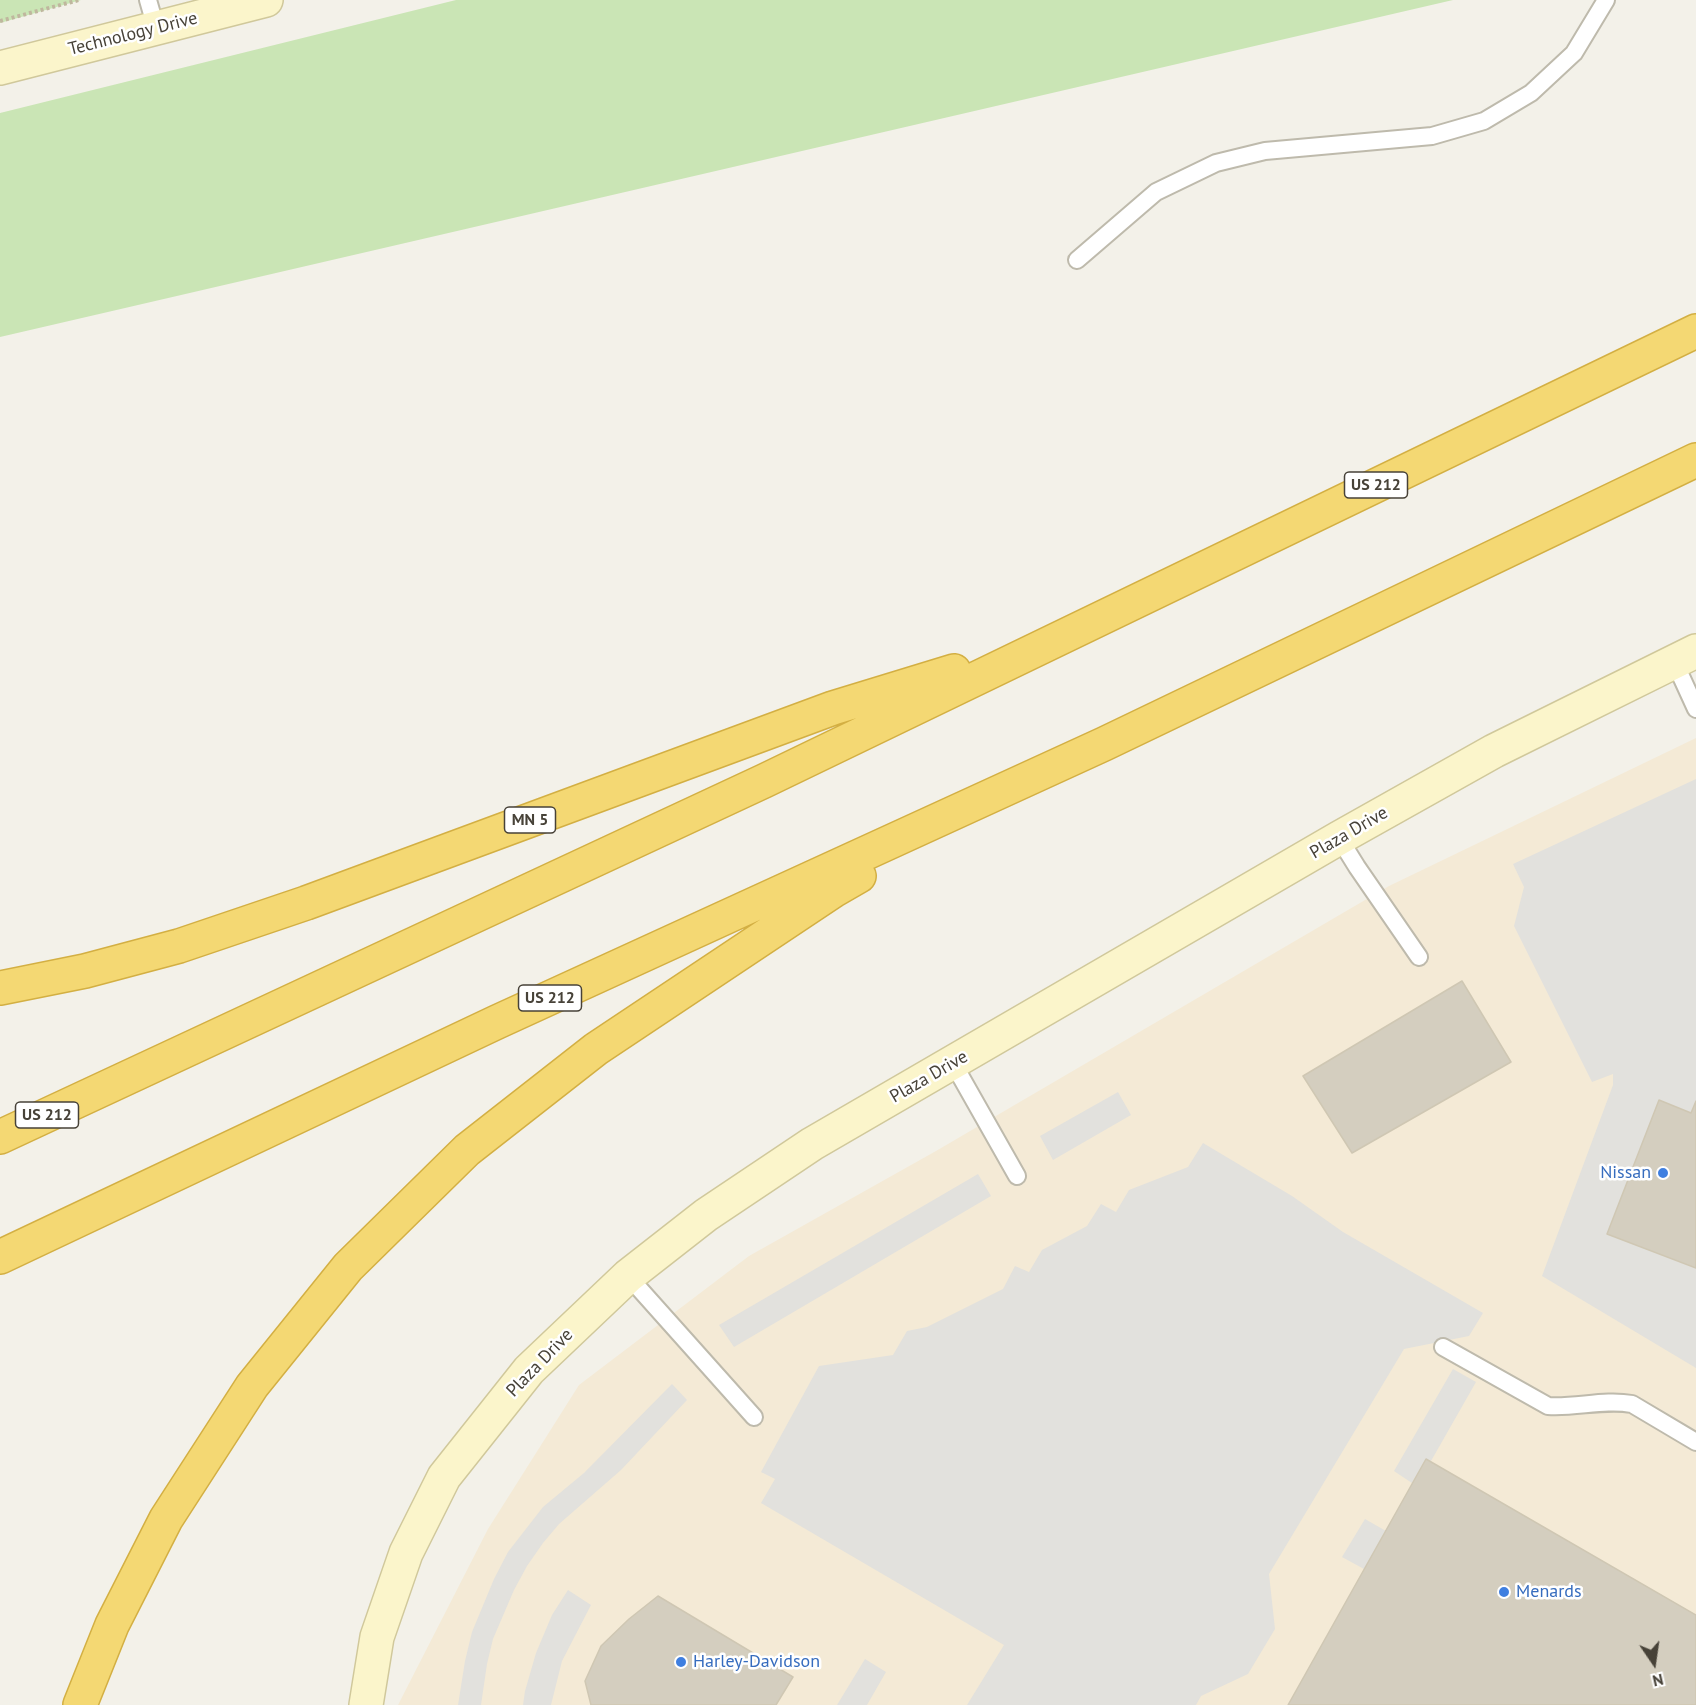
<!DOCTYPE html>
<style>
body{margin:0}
#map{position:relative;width:1696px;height:1705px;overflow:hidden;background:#f3f1e9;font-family:"PT Sans",sans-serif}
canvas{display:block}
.north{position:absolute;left:1624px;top:1633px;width:60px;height:60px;-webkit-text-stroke:4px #fff;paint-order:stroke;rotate:167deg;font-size:16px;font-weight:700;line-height:24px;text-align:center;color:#474238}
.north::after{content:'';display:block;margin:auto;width:21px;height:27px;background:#474238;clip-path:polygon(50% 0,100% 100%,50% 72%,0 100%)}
</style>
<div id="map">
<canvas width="1696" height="1705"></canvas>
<div class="north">N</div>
</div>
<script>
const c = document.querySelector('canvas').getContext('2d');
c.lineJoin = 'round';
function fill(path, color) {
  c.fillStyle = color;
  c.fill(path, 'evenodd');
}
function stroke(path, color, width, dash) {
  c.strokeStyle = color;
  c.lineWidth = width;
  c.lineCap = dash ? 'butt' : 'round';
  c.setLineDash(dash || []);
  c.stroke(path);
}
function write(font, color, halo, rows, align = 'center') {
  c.font = font + ' "PT Sans",sans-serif';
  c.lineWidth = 5;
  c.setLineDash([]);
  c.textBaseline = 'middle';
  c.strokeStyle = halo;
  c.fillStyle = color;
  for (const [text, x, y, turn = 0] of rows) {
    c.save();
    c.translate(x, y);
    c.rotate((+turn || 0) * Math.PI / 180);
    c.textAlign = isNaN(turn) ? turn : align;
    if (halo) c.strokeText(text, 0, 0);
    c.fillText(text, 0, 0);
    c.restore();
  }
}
fill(new Path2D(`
 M1696,738V1705H398L488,1529L579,1385L749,1256L936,1151L1389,886Z`), '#f4ead6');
fill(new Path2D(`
 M0,0H81L0,23Z
 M456,0H1453L0,337V113Z`), '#cae5b5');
fill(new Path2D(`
 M1696,779V1368L1542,1276L1613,1085V1074L1592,1082L1514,926L1524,887L1513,864Z
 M1118,1092L1131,1115L1053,1160L1040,1136Z
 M1203,1143L1292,1196L1343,1232L1483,1313L1469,1336L1404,1349L1269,1574L1275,1629L1248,1674L1201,1696L1196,1705H967L1004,1645L761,1503L775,1479L761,1472L819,1366L893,1355L907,1331L927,1327L1003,1289L1015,1266L1029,1272L1042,1250L1087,1226L1101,1204L1116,1212L1129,1190L1188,1167Z
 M978,1174L991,1196L734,1347L719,1325Z
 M1453,1369L1476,1382L1431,1461L1426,1459L1412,1483L1394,1471Z
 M672,1384L687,1400L621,1470L559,1524L543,1543L527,1566L514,1590L493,1639L487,1664L481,1705H458L465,1661L472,1632L494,1579L508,1552L543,1507L584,1473Z
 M1365,1519L1386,1531L1364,1569L1342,1557Z
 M568,1590L591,1605L562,1661L551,1705H523L525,1691L536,1653L552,1615Z
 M865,1659L886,1672L867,1705H837Z`), '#e2e1dd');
const building = new Path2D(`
 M1462,981L1511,1062L1352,1153L1303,1076Z
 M1659,1100L1691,1113L1696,1101V1268L1607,1234Z
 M1426,1459L1696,1615V1705H1288Z
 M658,1596L793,1677L776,1705H591L585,1681L601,1646L629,1619Z`);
fill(building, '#d4cebf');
stroke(building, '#cfc7b3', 1.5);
const lane = new Path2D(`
 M148,0L156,28
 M1077,260L1156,192L1216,163L1265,151L1432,136L1484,121L1531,93L1574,53L1606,0
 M1674,661L1696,709
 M1339,838L1357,867L1419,957
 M953,1063L1017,1176
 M628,1276L754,1417
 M1443,1347L1548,1406C1576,1408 1604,1399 1632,1404L1696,1442`);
const secondary = new Path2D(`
 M0,68L266,0
 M366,1705L377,1637L406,1553L444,1477L529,1370L628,1276L706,1215L812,1144L1339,838L1494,751L1696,651`);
const highway = new Path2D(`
 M0,988L85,971L179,946L306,903L833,708L954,671
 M0,1137L764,781L1696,331
 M0,1257L497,1022L1104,744L1696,460
 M80,1705L112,1625L166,1519L252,1386L348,1267L467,1150L596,1049L833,891L859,876`);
stroke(lane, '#bebaac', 20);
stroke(secondary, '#d0c89b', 36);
stroke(highway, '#d3af43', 36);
stroke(new Path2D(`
 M0,21L79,0`), '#bfb79e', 4, [3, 3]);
stroke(lane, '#fff', 16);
stroke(secondary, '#fbf5cb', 33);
stroke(highway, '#f4d873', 33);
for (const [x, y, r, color] of [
 [1663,1173,6,"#3f7fe0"],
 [1504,1592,6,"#3f7fe0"],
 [681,1662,6,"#3f7fe0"]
]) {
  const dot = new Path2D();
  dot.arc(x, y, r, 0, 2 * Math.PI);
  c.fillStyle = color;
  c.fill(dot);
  stroke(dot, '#fff', 2);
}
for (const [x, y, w] of [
 [1376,485,63],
 [530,820,51],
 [550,998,63],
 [47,1115,63]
]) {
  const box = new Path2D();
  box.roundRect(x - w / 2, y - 13, w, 26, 4.5);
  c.fillStyle = '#fff';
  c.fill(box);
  stroke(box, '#474238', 1.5);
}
write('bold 16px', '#474238', null, [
 ["US 212",1376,485],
 ["MN 5",530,820],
 ["US 212",550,998],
 ["US 212",47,1115]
]);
write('18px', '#474238', '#fff', [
 ["Technology Drive",133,34,-14],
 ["Plaza Drive",1349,833,-30],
 ["Plaza Drive",929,1077,-30],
 ["Plaza Drive",540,1363,-46]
]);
write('18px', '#366cbe', '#fff', [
 ["Nissan",1651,1173,"right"],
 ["Menards",1516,1592],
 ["Harley-Davidson",693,1662]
], 'left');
</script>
